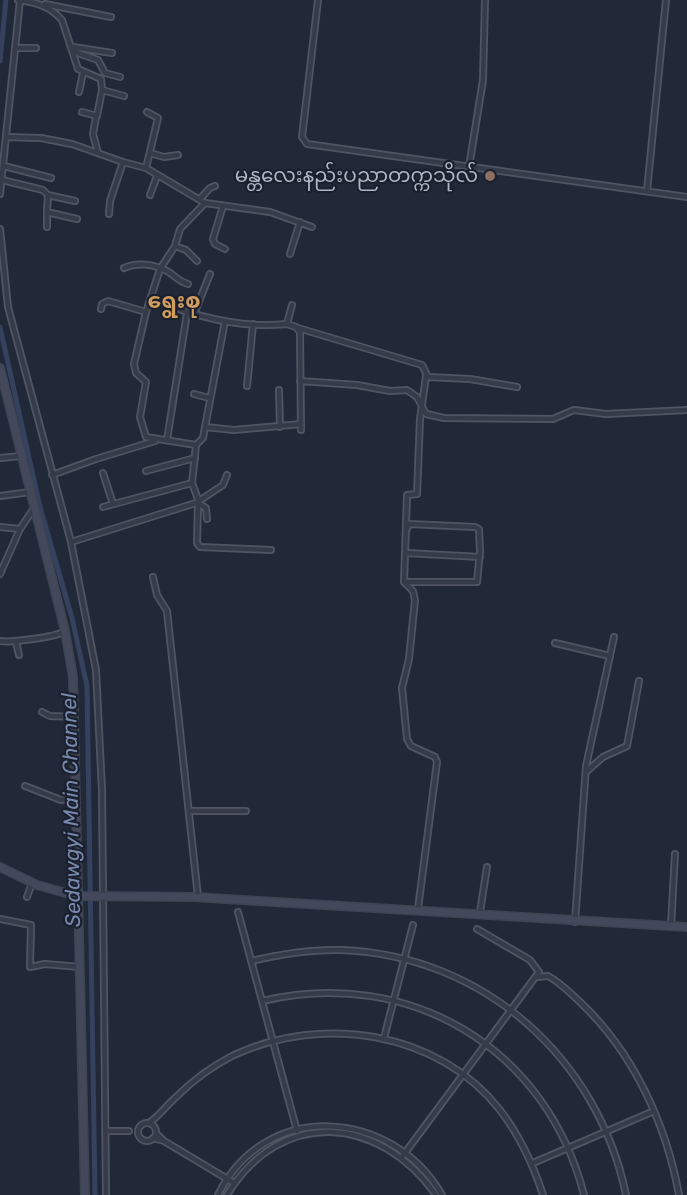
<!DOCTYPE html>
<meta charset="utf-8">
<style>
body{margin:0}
canvas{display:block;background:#212838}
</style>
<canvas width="687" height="1195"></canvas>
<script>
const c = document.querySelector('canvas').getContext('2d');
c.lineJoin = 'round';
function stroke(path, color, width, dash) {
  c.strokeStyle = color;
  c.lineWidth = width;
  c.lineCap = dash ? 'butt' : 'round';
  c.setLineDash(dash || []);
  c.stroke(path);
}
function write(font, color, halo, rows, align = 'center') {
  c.font = font + ' Rubik,"Noto Sans Myanmar",sans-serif';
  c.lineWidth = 4.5;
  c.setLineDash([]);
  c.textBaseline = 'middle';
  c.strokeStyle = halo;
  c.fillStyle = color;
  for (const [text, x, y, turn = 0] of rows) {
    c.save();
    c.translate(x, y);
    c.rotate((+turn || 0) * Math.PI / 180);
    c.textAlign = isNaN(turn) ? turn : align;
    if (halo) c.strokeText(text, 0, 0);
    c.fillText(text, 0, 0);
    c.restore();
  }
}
stroke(new Path2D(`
 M0,61L6,0
 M0,327L40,507L72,618L87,686L95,1195`), '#35425f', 5);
const street = new Path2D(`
 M18,0C35,2 50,6 62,20L78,69L101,79L102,90L97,116L82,112
 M318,0L302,137L307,144L687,197
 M45,4L111,17
 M73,47L112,53
 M15,48H36
 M74,49L75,52L98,60L105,73L120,77
 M102,90L124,96
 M79,92L83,73
 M96,117L93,134L98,153
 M6,137L41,138L72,144L123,162L146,168L205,203L180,229L175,246L160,269L146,312L134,364L136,373L146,382L140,417L146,437L196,445L192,483L199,502L71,542
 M150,153L164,157L178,155
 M4,166L51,178
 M469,167L483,80L485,0
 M146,168L158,118L147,112
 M2,180L43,190L48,195L47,212L77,219
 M647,191L666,0
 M0,194L20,0
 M48,195L75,201
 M150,195L157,176
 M200,199L210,188L215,186
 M205,203L270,212L312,227
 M223,206L213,239L215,244L225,249
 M47,212V227
 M109,214L110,201L123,162
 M0,229L8,307L71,542L96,670L102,790L106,1195
 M175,246L186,250L197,261
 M290,254L300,222
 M124,268C137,262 154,264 167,271C176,276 177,281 188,284
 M151,299C194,316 240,329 287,324L296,327L300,332L301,430
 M101,309L102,304L108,301L146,312
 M194,314L210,274
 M287,324L292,305
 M298,328L422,365L428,377L470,379L517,387
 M300,381L357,385L390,391L407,390L417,397L426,414L444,418L553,419L574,410L606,414L687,410
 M247,386L253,324
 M279,390L280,427
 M194,394L209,398
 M205,427L234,430L301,424
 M167,440L187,313
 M196,445L203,438L205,427L225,321
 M0,458L21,456
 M146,471L195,458
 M103,473L113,504
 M52,475L96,459L155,441
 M0,496L30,492
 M199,501L223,485L227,475
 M198,503L197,543L200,547L271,550
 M198,503L206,508L207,519
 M103,507L192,483
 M0,527L20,529
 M406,553L480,557
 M0,574L20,529L34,508
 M153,577L157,595L167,611L198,897
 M404,582H477L480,551L479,529L475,527L409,524L407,529
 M0,641C10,643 57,637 65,631
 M16,642L19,655
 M555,643L610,656
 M42,712L50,716L74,717
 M586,772L603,757L627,746L639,681
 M25,786L61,800L76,799
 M189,811H246
 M27,897L32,883
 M418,909L437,762L435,757L411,746L407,739L402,688L409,659L415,600L413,591L404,582L407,495L417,494L420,419L426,376
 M238,912L297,1131
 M480,912L487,867
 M0,919L31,925L30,967L45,964L80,967
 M575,922L586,766L614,637
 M671,926L675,854
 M251,961C281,954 311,949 341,950C483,955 598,1058 626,1195
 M537,977L548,976C560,982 570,993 580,1002C633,1052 666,1123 679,1195
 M262,1001C409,966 547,1048 584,1195
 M384,1038L413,925
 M149,1123C159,1116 166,1106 175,1098C192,1081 212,1066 234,1055C322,1014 438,1031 500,1110C520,1136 533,1164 543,1195
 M138 1132a9 9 0 1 1 18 0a9 9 0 1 1-18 0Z
 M106,1131H129
 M153,1138L164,1141L156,1133
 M164,1141L234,1183
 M402,1157L539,972L530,960L477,929
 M533,1163L654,1111
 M218,1195C265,1099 392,1108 442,1195
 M227,1195C281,1107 379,1115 436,1195`);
const secondary = new Path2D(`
 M0,368L65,631L73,677L85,1195
 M0,867L37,885L77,896L193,897L687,927`);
stroke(street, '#505563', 8);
stroke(secondary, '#3e4452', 10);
stroke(street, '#353b48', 4.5);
stroke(secondary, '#43495b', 7);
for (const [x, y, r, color] of [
 [490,176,6,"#8d6e63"]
]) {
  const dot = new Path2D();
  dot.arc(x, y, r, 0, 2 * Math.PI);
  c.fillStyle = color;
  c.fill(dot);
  stroke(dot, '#1a202d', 2);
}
write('20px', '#b0b5c5', '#1a202d', [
 ["မန္တလေးနည်းပညာတက္ကသိုလ်",478,176]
], 'right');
write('italic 21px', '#7888ac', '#1a202d', [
 ["Sedawgyi Main Channel",72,810,-91]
]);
write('bold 22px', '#d09d5f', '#1a202d', [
 ["ရွေးစု",174,302]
]);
</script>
